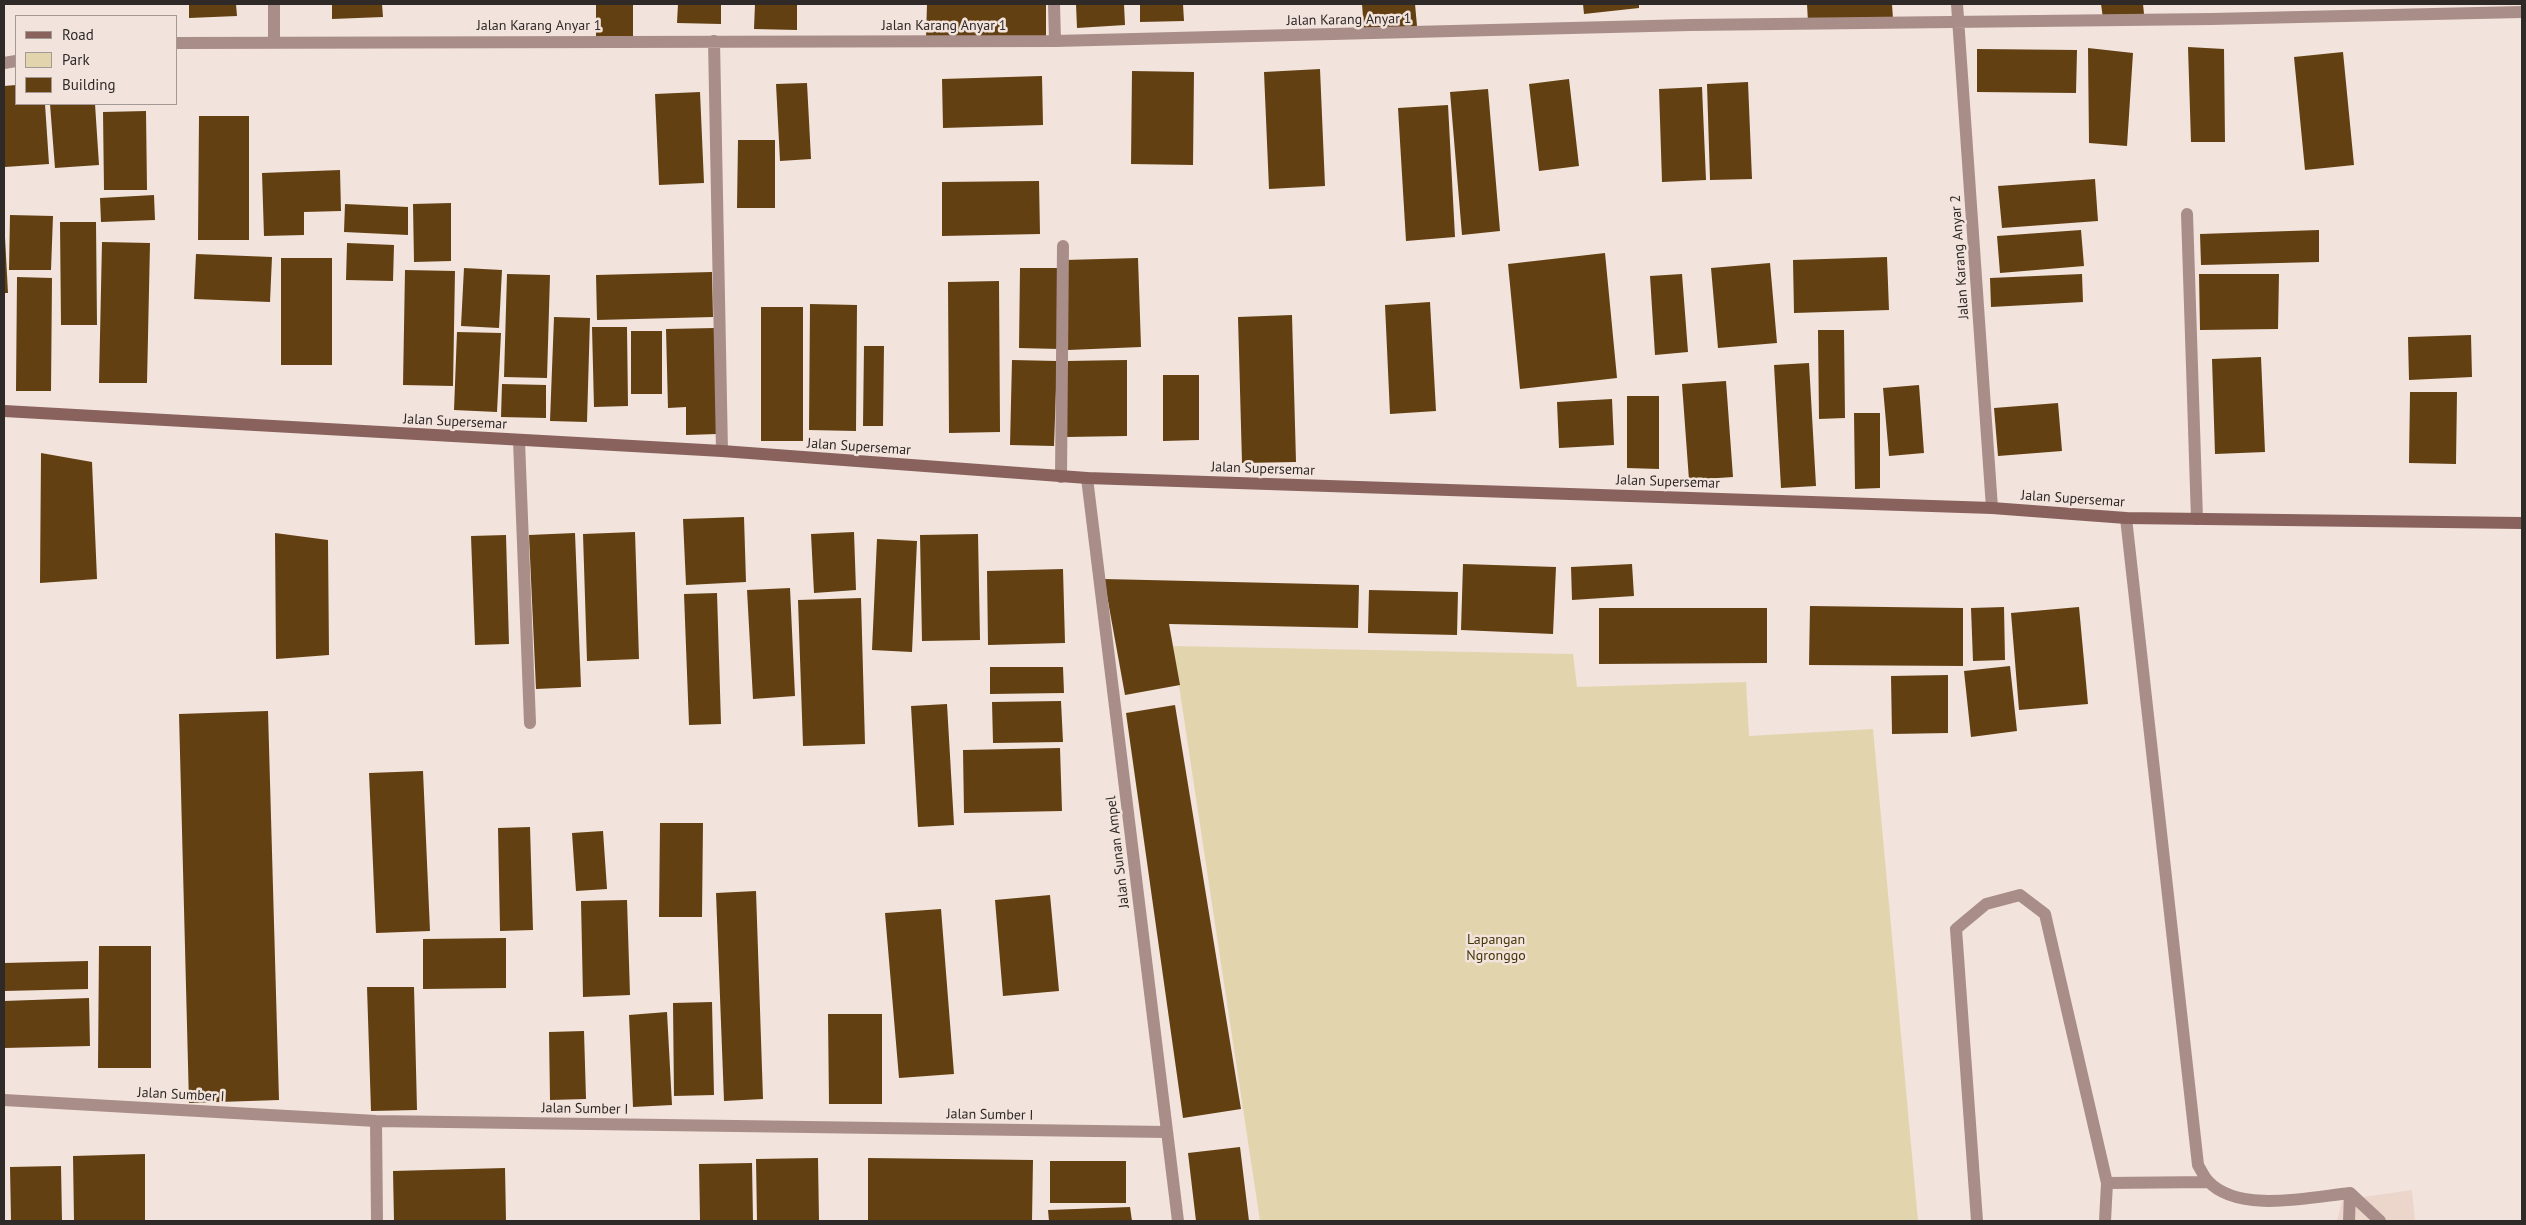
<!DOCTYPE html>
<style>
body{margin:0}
#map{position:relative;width:2526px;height:1225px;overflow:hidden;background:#f2e3dc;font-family:"PT Sans",sans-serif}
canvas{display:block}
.frame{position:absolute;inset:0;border:5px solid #2f2a27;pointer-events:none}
.legend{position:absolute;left:15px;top:15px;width:162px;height:90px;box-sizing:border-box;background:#f2e3dc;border:1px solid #a49994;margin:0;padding:6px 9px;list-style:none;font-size:15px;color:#2f2a27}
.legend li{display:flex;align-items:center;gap:10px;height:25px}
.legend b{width:25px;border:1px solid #a49994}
</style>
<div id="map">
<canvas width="2526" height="1225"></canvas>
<div class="frame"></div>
<ul class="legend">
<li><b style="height:6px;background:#89625d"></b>Road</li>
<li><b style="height:14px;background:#e2d5ae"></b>Park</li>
<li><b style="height:14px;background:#624012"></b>Building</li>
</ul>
</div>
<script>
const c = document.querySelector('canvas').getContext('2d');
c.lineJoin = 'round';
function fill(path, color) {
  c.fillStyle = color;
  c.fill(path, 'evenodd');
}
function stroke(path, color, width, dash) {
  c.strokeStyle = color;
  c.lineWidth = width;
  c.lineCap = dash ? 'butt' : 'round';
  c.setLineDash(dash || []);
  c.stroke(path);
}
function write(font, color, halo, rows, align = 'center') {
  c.font = font + ' "PT Sans",sans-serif';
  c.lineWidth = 5;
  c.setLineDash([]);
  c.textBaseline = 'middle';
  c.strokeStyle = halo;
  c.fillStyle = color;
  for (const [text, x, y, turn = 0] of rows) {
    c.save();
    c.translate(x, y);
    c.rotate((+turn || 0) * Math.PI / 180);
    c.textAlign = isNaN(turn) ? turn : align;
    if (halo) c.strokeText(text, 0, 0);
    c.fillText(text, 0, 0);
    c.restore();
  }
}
fill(new Path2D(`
 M2412,1190L2415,1221H2337L2342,1200Z`), '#ecd6cb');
fill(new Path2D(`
 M1173,646L1573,654L1577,687L1746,682L1749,736L1873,729L1918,1221H1260Z`), '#e2d5ae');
fill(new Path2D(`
 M189,4H236L237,16L189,18Z
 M332,4H382L383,17L332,19Z
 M596,4H633V38H596Z
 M678,4H721V24L677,23Z
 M755,4H797V30L754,29Z
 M927,4H1046V39L926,38Z
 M1076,4H1124L1125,25L1077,28Z
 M1140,4H1183L1184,21L1140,22Z
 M1362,4H1415L1417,26L1364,30Z
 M1583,4H1639V8L1584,14Z
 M1807,4H1892L1893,19L1808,22Z
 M2101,4H2143L2144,14L2103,18Z
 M2188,47L2224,49L2225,142H2191Z
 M2088,48L2133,53L2127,146L2089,143Z
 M1977,49L2077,50L2076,93L1977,92Z
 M2343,52L2354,165L2305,170L2294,57Z
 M1320,69L1325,186L1269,189L1264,72Z
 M1132,71L1194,72L1193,165L1131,164Z
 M1042,76L1043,125L943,128L942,79Z
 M1569,79L1579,166L1539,171L1529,84Z
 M1748,82L1752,179L1710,180L1707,84Z
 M807,83L811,159L780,161L776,84Z
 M16,85V104H45L49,164L5,167L4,86Z
 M1702,87L1706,180L1662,182L1659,89Z
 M1488,89L1500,231L1462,235L1450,92Z
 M700,92L704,183L659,185L655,94Z
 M50,104H95L99,165L55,168Z
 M1448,105L1455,237L1406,241L1398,108Z
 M146,111L147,190H104L103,112Z
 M199,116H249V240H198Z
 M738,140H775V208H737Z
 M340,170L341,211L304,212V235L264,236L262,173Z
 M2095,179L2098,221L2002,228L1998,186Z
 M1039,181L1040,234L942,236V182Z
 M154,195L155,220L101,222L100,198Z
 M451,203V261L414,262L413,204Z
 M345,204L408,207V235L344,232Z
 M10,215L53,216L51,270H9Z
 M4,219L8,293H4Z
 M60,222H96L97,325H61Z
 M2081,230L2084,266L2000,273L1997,236Z
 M2319,230V262L2201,265L2200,234Z
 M102,242L150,243L147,383H99Z
 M347,243L394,245L393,281L346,280Z
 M1605,253L1617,378L1520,389L1508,264Z
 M196,254L272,257L270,302L194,299Z
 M1887,257L1889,310L1794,313L1793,260Z
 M281,258H332V365H281Z
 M1138,258L1141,347L1068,350L1065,260Z
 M1770,263L1777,343L1718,348L1711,268Z
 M464,268L502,270L499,328L461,326Z
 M1020,268H1060L1059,349L1019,348Z
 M405,270L455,271L453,386L403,385Z
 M712,272L713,317L597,320L596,275Z
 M507,274L550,275L547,378L504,377Z
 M1682,274L1688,352L1655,355L1650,276Z
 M2082,274L2083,302L1991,307L1990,278Z
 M2199,274H2279L2278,329L2200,330Z
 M17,277L52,278L51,391H16Z
 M999,281L1000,432L949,433L948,282Z
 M1430,302L1436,411L1390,414L1385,305Z
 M810,304L857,305L856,431L809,430Z
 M761,307H803V441H761Z
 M1292,315L1296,462L1242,463L1238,317Z
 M554,317L590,318L587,422L550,421Z
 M592,327H627L628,406L594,407Z
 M715,328L717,434L686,435V407L668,408L666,329Z
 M1818,330H1844L1845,418L1819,419Z
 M631,331H662V394H631Z
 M457,332L501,333L497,412L454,410Z
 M2471,335L2472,377L2409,380L2408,337Z
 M864,346H884L883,426H863Z
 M2261,357L2265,452L2215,454L2212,359Z
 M1012,360L1057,361L1054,446L1010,445Z
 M1127,360V436L1066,437V361Z
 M1809,363L1816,486L1781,488L1774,365Z
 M1163,375H1199V440L1163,441Z
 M1726,381L1733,477L1689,480L1682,384Z
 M502,384L546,385V418L501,417Z
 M1919,385L1924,453L1889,456L1883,388Z
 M2410,392H2457L2456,464L2409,463Z
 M1627,396H1659V469L1627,468Z
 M1612,399L1614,445L1559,448L1557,402Z
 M2058,403L2062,451L1998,456L1994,408Z
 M1854,413H1880V488L1855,489Z
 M41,453L92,462L97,579L40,583Z
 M744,517L746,582L686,585L683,519Z
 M635,532L639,659L587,661L583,534Z
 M854,532L856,590L814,593L811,534Z
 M275,533L328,540L329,655L276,659Z
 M575,533L581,687L536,689L529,535Z
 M978,534L980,640L922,641L920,535Z
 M506,535L509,644L475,645L471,536Z
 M877,539L917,541L912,652L872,650Z
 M1463,564L1556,567L1553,634L1461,630Z
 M1632,564L1634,596L1572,600L1571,567Z
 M1063,569L1065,643L988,645L987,571Z
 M1104,579L1359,585L1358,628L1169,624L1180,685L1125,695Z
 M790,588L795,696L753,699L747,590Z
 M1369,590L1458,592L1457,635L1368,633Z
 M717,593L721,724L689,725L684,594Z
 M861,598L865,744L803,746L798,600Z
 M1810,606L1963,608V666L1809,665Z
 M2004,607L2005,660L1973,661L1971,608Z
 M2079,607L2088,704L2019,710L2011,613Z
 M1599,608H1767V663L1599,664Z
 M2010,666L2017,731L1971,737L1964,671Z
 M990,667H1063L1064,693L990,694Z
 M1948,675V733L1892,734L1891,676Z
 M1061,701L1063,742L993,743L992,702Z
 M947,704L954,825L918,827L911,706Z
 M1175,705L1241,1109L1183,1118L1126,713Z
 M268,711L279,1100L189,1103L179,714Z
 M1060,748L1062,811L964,813L963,750Z
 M423,771L430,931L376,933L369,773Z
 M660,823H703L702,917H659Z
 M530,827L533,930L500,931L498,828Z
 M603,831L607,889L576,891L572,833Z
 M756,891L763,1099L724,1101L716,893Z
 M1050,895L1059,991L1003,996L995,900Z
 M627,900L630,995L583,997L581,901Z
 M941,909L954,1074L899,1078L885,913Z
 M506,938V988L423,989V939Z
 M99,946H151V1068H98Z
 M88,961V989L4,991V963Z
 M367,987H414L417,1110L371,1111Z
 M89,998L90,1046L4,1048V1001Z
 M712,1002L714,1095L674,1096L673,1003Z
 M667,1012L672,1105L633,1107L629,1015Z
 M828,1014H882V1104H829Z
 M584,1031L586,1099L550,1100L549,1032Z
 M1240,1147L1249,1221H1196L1188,1153Z
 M145,1154V1221H74L73,1156Z
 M818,1158L819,1221H757L756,1159Z
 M868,1158L1033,1160L1032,1221L868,1220Z
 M1050,1161H1126V1203H1050Z
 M752,1163L753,1221H700L699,1164Z
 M61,1166L62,1221H11L10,1167Z
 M505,1168L506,1221H394L393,1171Z
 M1130,1207L1132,1221H1049L1048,1210Z`), '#624012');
stroke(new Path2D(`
 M2126,518L2198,1165C2201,1170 2204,1177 2208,1181C2238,1214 2311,1197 2350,1193L2349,1221
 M2107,1183L2209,1182
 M2350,1193L2380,1221
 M1977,1221L1956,929L1986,904L2020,895L2045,914L2107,1183L2105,1221`), '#a98d89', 12);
stroke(new Path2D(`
 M1054,4L1055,41
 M1957,4L1992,508
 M714,41L722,451
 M274,42V4
 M176,43L1055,41L1690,25L2211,19L2522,12
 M4,63L16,61
 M2187,214L2197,519
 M519,441L530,723
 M1061,477L1063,246
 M1087,478L1178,1221
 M4,1100L376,1121L1167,1132
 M376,1121L377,1221`), '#a98d89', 12);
stroke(new Path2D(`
 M4,411L722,451L1087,478L1992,508L2126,518L2522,523`), '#89625d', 12);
write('14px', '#2f2a27', '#f2e3dc', [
 ["Jalan Karang Anyar 1",1349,20,-1],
 ["Jalan Karang Anyar 1",539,26],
 ["Jalan Karang Anyar 1",944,26],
 ["Jalan Karang Anyar 2",1960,257,-94],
 ["Jalan Supersemar",455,422,3],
 ["Jalan Supersemar",859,447,4],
 ["Jalan Supersemar",1263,469,2],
 ["Jalan Supersemar",1668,482,2],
 ["Jalan Supersemar",2073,499,4],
 ["Jalan Sunan Ampel",1118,852,-97],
 ["Jalan Sumber I",181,1095,3],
 ["Jalan Sumber I",585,1109,1],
 ["Jalan Sumber I",990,1115,1]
]);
write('14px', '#433607', '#f2e3dc', [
 ["Lapangan",1496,940],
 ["Ngronggo",1496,956]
]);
</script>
